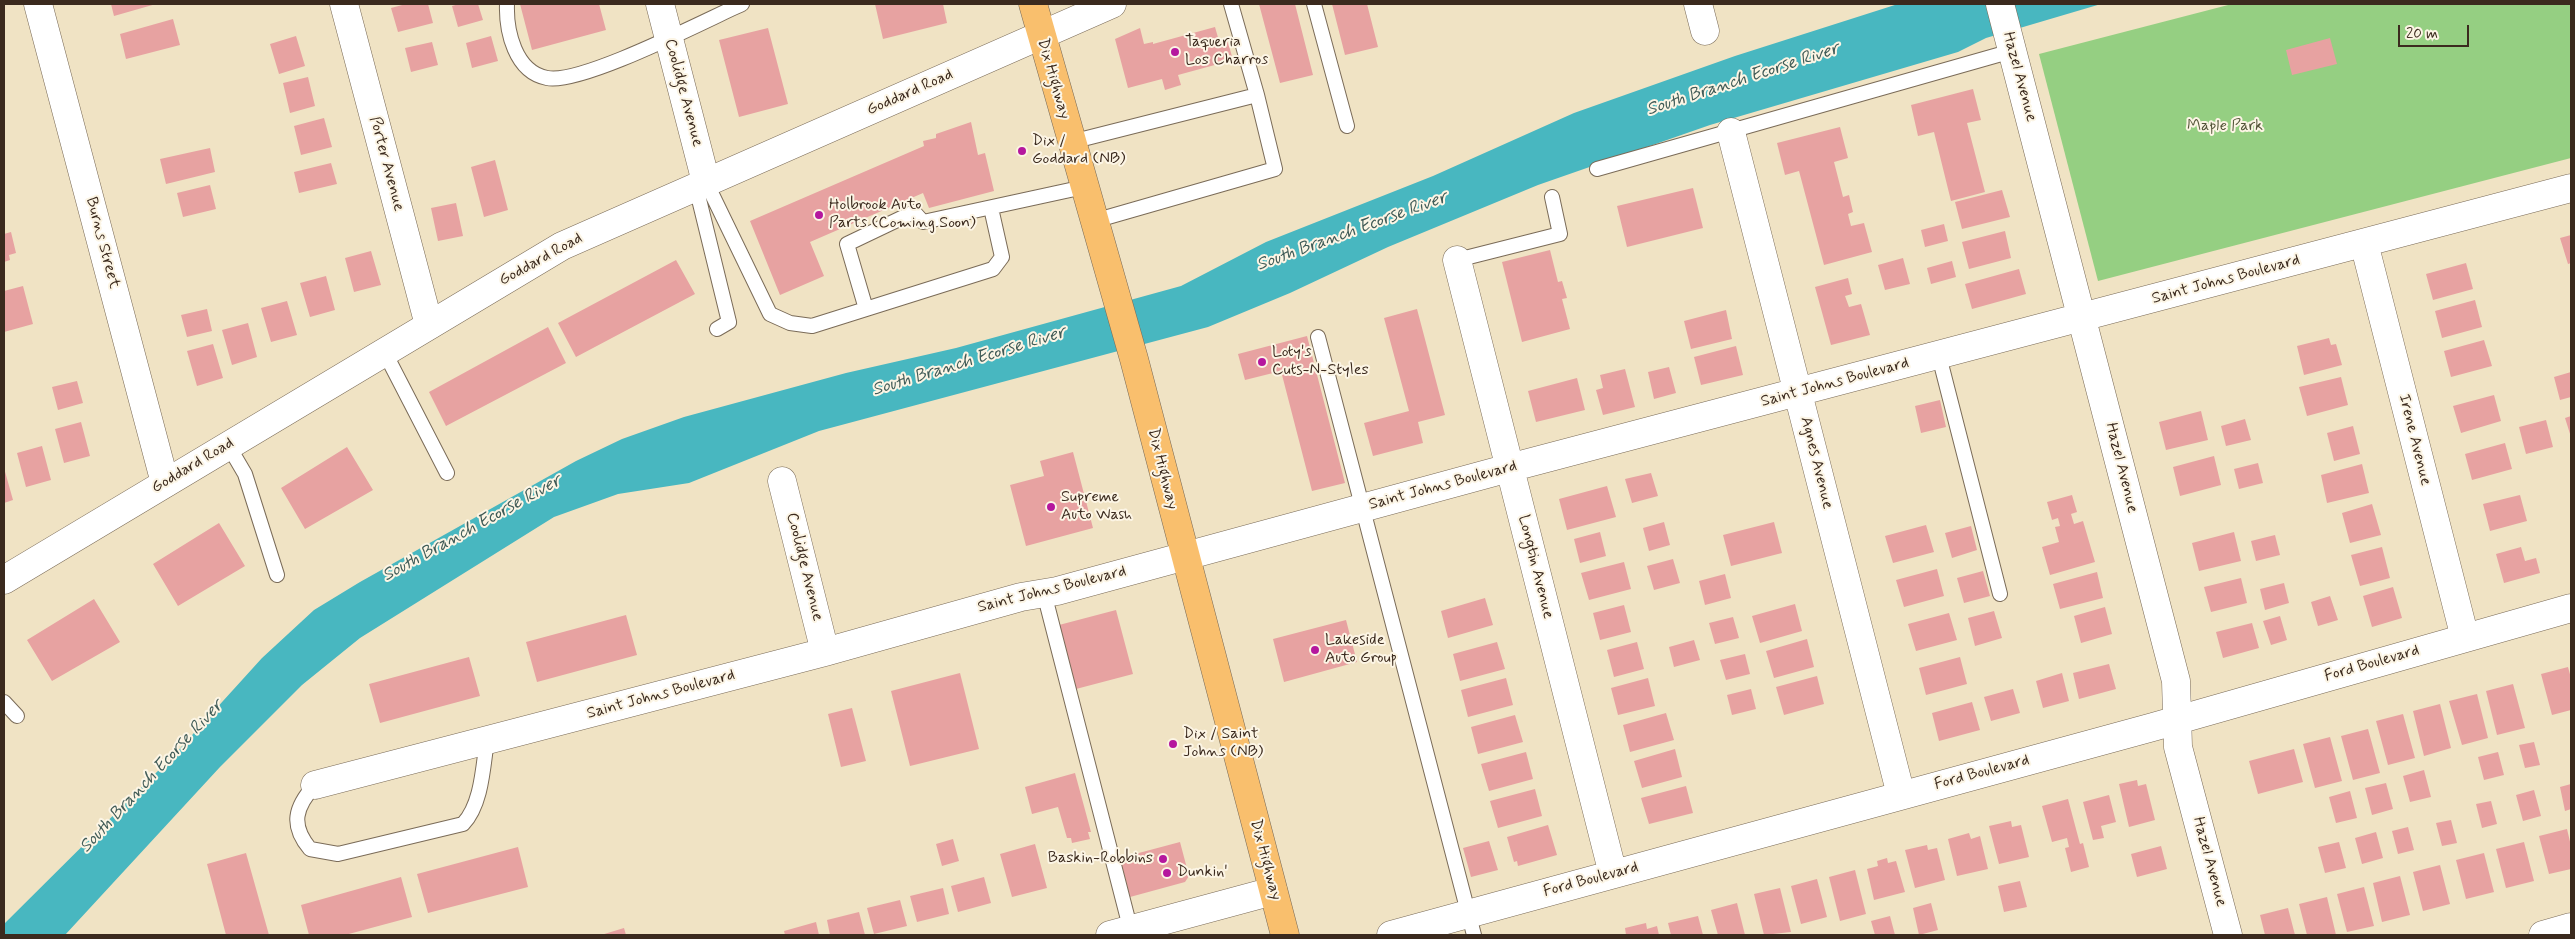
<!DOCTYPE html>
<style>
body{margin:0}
#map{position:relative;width:2575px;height:939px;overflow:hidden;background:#f0e3c4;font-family:Mynerve,sans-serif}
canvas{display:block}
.frame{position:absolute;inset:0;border:5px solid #3b2a1e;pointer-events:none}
.scale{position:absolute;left:2398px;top:25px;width:71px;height:22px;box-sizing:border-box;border:2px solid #3b2a1e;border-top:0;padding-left:6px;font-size:15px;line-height:18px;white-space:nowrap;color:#3b2a1e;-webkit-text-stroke:4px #fcf5e5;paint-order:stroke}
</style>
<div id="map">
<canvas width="2575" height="939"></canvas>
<div class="frame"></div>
<div class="scale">20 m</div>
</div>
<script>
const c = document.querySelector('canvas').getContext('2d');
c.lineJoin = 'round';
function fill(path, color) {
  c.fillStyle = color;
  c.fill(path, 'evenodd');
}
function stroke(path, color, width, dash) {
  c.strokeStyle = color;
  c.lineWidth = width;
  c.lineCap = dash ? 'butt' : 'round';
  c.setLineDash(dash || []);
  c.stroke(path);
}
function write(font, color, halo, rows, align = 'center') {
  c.font = font + ' Mynerve,sans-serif';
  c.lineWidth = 4;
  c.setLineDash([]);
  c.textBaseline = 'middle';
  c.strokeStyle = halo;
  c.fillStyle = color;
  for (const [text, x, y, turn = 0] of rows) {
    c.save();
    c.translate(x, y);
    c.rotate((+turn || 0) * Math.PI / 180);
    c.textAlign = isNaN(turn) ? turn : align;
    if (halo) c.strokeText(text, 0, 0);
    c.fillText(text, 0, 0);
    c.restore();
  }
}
fill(new Path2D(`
 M2232,4H2571V158L2098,281L2039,54Z`), '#95cf82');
fill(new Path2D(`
 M1898,4H2101L1986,38L1958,52L1710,125L1538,185L1388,247L1290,293L1208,327L819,431L689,483L618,494L554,517L360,638L302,685L220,767L65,935H4V924L174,755L262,658L314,610L360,582L576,461L622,439L684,417L846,373L956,348L1181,286L1266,242L1433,176L1574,113L1735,56Z`), '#48b7c0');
fill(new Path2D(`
 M111,4H156L114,16Z
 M406,4H428L433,23L398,32L391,8Z
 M459,4H478L483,20L458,27L452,6Z
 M520,4H599L606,30L532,50Z
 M875,4H943L947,23L883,39Z
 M1259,4H1295L1313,75L1280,83Z
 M1332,4H1367L1378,47L1345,55Z
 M173,19L180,45L126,59L120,34Z
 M1215,27L1219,41L1227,39L1233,60L1178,75L1181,85L1165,90L1162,79L1128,88L1115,39L1140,28L1144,44L1153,42V44Z
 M768,28L788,104L739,117L719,40Z
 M296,36L305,66L279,74L270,44Z
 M491,36L498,61L472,68L466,43Z
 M2330,38L2337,64L2292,75L2286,50Z
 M432,42L438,65L411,72L405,48Z
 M308,77L315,106L290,113L283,83Z
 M1973,89L1981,120L1967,123L1985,192L1951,201L1934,132L1918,136L1911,105Z
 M324,118L332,147L301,155L294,126Z
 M971,122L978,155L985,153L994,191L929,208L923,193L810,242L824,276L780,295L750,221L924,146L923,141L936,138V134Z
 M1840,127L1848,158L1834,162L1843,197L1849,195L1853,212L1848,214L1851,226L1864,223L1872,252L1824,265L1799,171L1785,175L1777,143Z
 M210,148L215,172L166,184L160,159Z
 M495,160L508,210L484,217L471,167Z
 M331,163L337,184L299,193L294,172Z
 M210,185L216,209L183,217L177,193Z
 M1693,188L1703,228L1627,247L1617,206Z
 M2002,190L2010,217L1962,229L1955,202Z
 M456,203L463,236L438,241L431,208Z
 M1944,224L1948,241L1925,247L1921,230Z
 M2005,231L2011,258L1969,269L1962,242Z
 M11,232L16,253L9,255L10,260L4,262V234Z
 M2571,235V263L2568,264L2560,238Z
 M1550,250L1558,282L1562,281L1567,298L1562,299L1570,329L1522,342L1502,262Z
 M371,251L381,285L354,292L345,258Z
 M1903,258L1910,284L1885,290L1878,265Z
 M676,260L695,294L576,357L558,323Z
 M1952,261L1956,277L1931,284L1927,268Z
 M2466,263L2473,289L2433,300L2426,274Z
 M2019,269L2026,294L1972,309L1965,284Z
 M326,276L335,310L310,317L300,283Z
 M1848,278L1852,294L1845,296L1849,307L1861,304L1870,335L1831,345L1815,287Z
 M23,286L33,324L4,332V291Z
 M2475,300L2482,327L2442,338L2435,311Z
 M287,301L297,335L271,342L261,308Z
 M207,309L212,331L187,337L181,315Z
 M1417,309L1445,415L1418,422L1423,443L1373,456L1364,423L1409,411L1384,318Z
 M1726,310L1732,339L1691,349L1684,321Z
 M248,323L257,357L232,365L222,330Z
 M548,327L566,363L446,426L429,392Z
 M1307,336L1345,483L1312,491L1281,371L1245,380L1238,354Z
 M2329,338L2331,345L2336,344L2342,365L2304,375L2297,346Z
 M2484,340L2492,366L2451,377L2444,351Z
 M213,344L223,378L197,386L187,351Z
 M1736,346L1743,375L1701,385L1694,357Z
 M1669,367L1676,393L1654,399L1648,372Z
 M1625,369L1635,407L1603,415L1596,390L1603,388L1600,375Z
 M2571,372V397L2560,400L2554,377Z
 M2341,377L2348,405L2307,416L2299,387Z
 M1577,378L1585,410L1536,422L1528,391Z
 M77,381L83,403L58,410L52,387Z
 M2494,395L2501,421L2461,433L2453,406Z
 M1940,400L1946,427L1921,433L1915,406Z
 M2201,411L2208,440L2166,450L2159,422Z
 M2571,416V437L2565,418Z
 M2245,419L2251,440L2226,446L2221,426Z
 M2546,420L2553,447L2526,454L2519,427Z
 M81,422L90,456L64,463L55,429Z
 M2353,426L2360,454L2334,461L2327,433Z
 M2505,443L2512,469L2472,480L2465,454Z
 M42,446L51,480L26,487L17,453Z
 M347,447L373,490L305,529L281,488Z
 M1073,452L1093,528L1026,546L1010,485L1044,476L1040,461Z
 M2214,456L2221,485L2180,496L2173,467Z
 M2258,463L2263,483L2239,489L2234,469Z
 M2362,464L2369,493L2327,503L2321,475Z
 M4,468L13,500L4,503Z
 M1651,473L1658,496L1632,503L1625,479Z
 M1607,486L1616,517L1567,530L1559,499Z
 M2072,495L2077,512L2071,514L2074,524L2083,521L2095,562L2050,575L2042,547L2059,542L2055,527L2060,526L2058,518L2052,520L2047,502Z
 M2520,495L2527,521L2490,531L2483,504Z
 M2372,504L2381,535L2350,543L2342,513Z
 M1664,522L1670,545L1649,551L1643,528Z
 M1774,522L1782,553L1731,566L1723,535Z
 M219,523L245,566L178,606L153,564Z
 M1926,525L1934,552L1893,563L1885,536Z
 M1971,526L1977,550L1952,558L1945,533Z
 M1600,532L1606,556L1580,563L1574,539Z
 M2234,532L2241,561L2199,571L2192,543Z
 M2275,535L2280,555L2256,561L2251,541Z
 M2382,547L2390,578L2360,586L2351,555Z
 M2521,547L2525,561L2536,558L2540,573L2504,583L2496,554Z
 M1673,559L1680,583L1654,590L1647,566Z
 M1624,562L1631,589L1589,600L1581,573Z
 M1937,569L1944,596L1904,607L1896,580Z
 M1983,571L1990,596L1964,603L1957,578Z
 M2097,572L2103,598L2060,609L2053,584Z
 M1725,574L1731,598L1705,605L1699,581Z
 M2241,578L2247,603L2211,612L2204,587Z
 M2284,583L2289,603L2265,610L2260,589Z
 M2393,587L2402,618L2372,627L2363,596Z
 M2330,596L2338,620L2318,626L2311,602Z
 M1485,598L1493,625L1448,638L1441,611Z
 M94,599L120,642L52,681L27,640Z
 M1795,604L1802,631L1760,643L1752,616Z
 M1624,605L1631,632L1600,640L1593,613Z
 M2105,607L2112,634L2081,643L2074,616Z
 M1116,610L1133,674L1076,689L1059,625Z
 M1994,611L2002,638L1975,646L1968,618Z
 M1949,613L1957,640L1916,651L1908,624Z
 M626,615L637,655L537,682L526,642Z
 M2280,616L2287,640L2271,645L2263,621Z
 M1733,617L1739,638L1715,644L1709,623Z
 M1346,620L1357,662L1284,682L1273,639Z
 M2252,623L2259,648L2223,658L2216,632Z
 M1807,639L1814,667L1774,678L1766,651Z
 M1694,640L1700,660L1674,667L1669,647Z
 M1497,642L1505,669L1460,681L1453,654Z
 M1637,642L1644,669L1614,677L1607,650Z
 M1745,654L1750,674L1726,680L1720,660Z
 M469,657L480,696L380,723L369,684Z
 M1960,657L1967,684L1926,695L1919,668Z
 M2109,664L2116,689L2079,699L2073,673Z
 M2568,667L2571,678V710L2552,715L2541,674Z
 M960,673L979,749L910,766L891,691Z
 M2062,673L2069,701L2043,708L2036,681Z
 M1817,676L1824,704L1784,715L1776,687Z
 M1506,678L1513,705L1468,717L1461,690Z
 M1648,678L1655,706L1618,715L1611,688Z
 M2513,684L2525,728L2497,735L2486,691Z
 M1751,689L1756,709L1732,715L1727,695Z
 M2013,689L2020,713L1991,721L1984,697Z
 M2477,694L2488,738L2462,745L2449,701Z
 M1972,702L1980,730L1939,741L1932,713Z
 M2440,704L2451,748L2424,756L2413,711Z
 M852,708L866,761L841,767L828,714Z
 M1666,713L1674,740L1630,752L1623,725Z
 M2403,714L2415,758L2388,765L2376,721Z
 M1515,715L1523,742L1478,754L1471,727Z
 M2368,729L2380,773L2353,780L2341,736Z
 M2330,737L2342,781L2315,788L2303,744Z
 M2534,742L2540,765L2525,768L2519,745Z
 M1675,749L1682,777L1642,788L1634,761Z
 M2294,749L2303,782L2258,794L2249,761Z
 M1526,752L1533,779L1489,791L1481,764Z
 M2498,752L2504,775L2484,780L2478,757Z
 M2424,770L2431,797L2410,802L2403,776Z
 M1075,773L1091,832H1088L1090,839L1072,843L1071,838H1067L1058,807L1032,814L1025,787Z
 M2137,780L2138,786L2146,784L2155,820L2129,827L2119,784Z
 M2386,783L2393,809L2372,815L2365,788Z
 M2571,784V809L2565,811L2560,787Z
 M1686,786L1693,813L1649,824L1641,798Z
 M1535,789L1542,816L1498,828L1490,801Z
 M2534,790L2541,816L2523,821L2516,795Z
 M2350,791L2357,818L2336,823L2329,797Z
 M2109,795L2116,822L2101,826L2104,838L2093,840L2083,802Z
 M2068,799L2080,844L2083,843L2089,867L2071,872L2065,848L2069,847L2067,838L2052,842L2042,806Z
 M2491,801L2497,824L2482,828L2476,804Z
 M2451,820L2457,843L2442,846L2436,823Z
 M2011,821L2012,827L2021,825L2029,857L1999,864L1989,826Z
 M1548,825L1557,855L1518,866L1517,861L1514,862L1507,837Z
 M2408,827L2414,850L2398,854L2392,831Z
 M2567,829L2571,846V869L2549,874L2539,836Z
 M2376,832L2383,858L2362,864L2355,838Z
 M1969,833L1971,839L1980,836L1988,869L1957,876L1948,839Z
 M953,839L959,861L942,866L936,844Z
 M1489,841L1498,870L1471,877L1463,848Z
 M1180,842L1189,876L1185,882L1130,897L1120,858Z
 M2339,842L2346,868L2325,873L2318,847Z
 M2524,842L2534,881L2506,888L2496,849Z
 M1035,844L1047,888L1012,897L1000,854Z
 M1927,845L1928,850L1937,848L1945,880L1915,888L1905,850Z
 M2161,846L2167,869L2137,877L2131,854Z
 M518,847L528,887L428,913L417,874Z
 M246,853L269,935H226L207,864Z
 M2484,853L2494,892L2466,899L2456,860Z
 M1887,858L1888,863L1896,861L1905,892L1874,900L1867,869L1878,866L1877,861Z
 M2440,865L2450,904L2423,911L2413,872Z
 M1855,870L1866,914L1840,921L1829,877Z
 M2400,876L2410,915L2382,922L2373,883Z
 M401,877L412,917L345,935H309L301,905Z
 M984,877L991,903L958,912L951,886Z
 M1817,879L1827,917L1801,924L1791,886Z
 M2020,881L2027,907L2004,912L1998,886Z
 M2364,887L2374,926L2347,932L2337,894Z
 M943,888L949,914L917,922L910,896Z
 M1780,888L1791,932L1764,935L1754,894Z
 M2327,897L2336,935H2307L2299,904Z
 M900,900L907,926L874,934L867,908Z
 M1737,903L1745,935H1718L1711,910Z
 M1931,903L1938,930L1919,935L1913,908Z
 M2288,908L2295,935H2265L2260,915Z
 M859,912L865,935H830L827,920Z
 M1698,916L1703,935H1671L1668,923Z
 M1890,916L1895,935H1875L1871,921Z
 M816,922L819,935H785L784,931Z
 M1646,923L1647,929L1657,926L1659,935H1626L1625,928Z
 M624,928L626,935H601Z`), '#e7a2a1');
const service = new Path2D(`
 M507,4C506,31 515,72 547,78C581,85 704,21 742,4
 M1231,4L1257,95
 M1314,4L1347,126
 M1071,142L1257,95L1275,169L1094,221
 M1597,169L2012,51
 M706,182L770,314L790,323L812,326L993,269L1002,257L991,208
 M696,187L729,322L717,329
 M1457,260L1560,234L1552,197
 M866,309L847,244L914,212L923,222L1084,187
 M1318,337L1474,935
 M384,351L447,473
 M1939,356L2000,594
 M228,445L245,474L277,575
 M1044,593L1132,935
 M4,702L17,716
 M315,785C295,807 290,825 310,849L338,854L463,824C482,804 483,766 487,740`);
const minor = new Path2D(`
 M38,4L165,483
 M344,4L429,325
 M660,4L706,182
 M1698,4L1705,31
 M2000,4L2176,681L2178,747L2228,935
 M1731,132L1901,795
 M2364,243L2465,638
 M1457,260L1613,874
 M782,481L825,652
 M315,785L825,652L1021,597L1057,591L1509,468L2571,188
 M1110,935L1273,891
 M1391,935L2153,727L2571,608
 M2543,935L2571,927`);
const tertiary = new Path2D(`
 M4,580L562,246L1112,4`);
const primary = new Path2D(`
 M1033,4L1134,359L1285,935`);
stroke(service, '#7a6b58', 16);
stroke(minor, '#7a6b58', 29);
stroke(tertiary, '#7a6b58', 29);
stroke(primary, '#7a6b58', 29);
stroke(service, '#fff', 14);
stroke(minor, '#fff', 28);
stroke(tertiary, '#fff', 28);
stroke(primary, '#f9bf6d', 28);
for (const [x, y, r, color] of [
 [1175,52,5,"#b5179e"],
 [1022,151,5,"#b5179e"],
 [819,215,5,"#b5179e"],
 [1262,362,5,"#b5179e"],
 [1051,507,5,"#b5179e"],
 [1315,650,5,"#b5179e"],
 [1173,744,5,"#b5179e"],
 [1163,859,5,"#b5179e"],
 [1167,873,5,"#b5179e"]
]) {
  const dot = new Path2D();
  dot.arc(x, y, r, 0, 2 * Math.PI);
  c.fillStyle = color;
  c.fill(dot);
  stroke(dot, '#fcf5e5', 2);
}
write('16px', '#3b2a1e', '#fcf5e5', [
 ["Taqueria",1185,43],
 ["Los Charros",1185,61],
 ["Dix /",1032,142],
 ["Goddard (NB)",1032,160],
 ["Holbrook Auto",829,206],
 ["Parts (Coming Soon)",829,224],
 ["Loty's",1272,353],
 ["Cuts-N-Styles",1272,371],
 ["Supreme",1061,498],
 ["Auto Wash",1061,516],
 ["Lakeside",1325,641],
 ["Auto Group",1325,659],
 ["Dix / Saint",1183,735],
 ["Johns (NB)",1183,753],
 ["Baskin-Robbins",1153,859,"right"],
 ["Dunkin'",1177,873]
], 'left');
write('16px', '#3b2a1e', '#fcf5e5', [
 ["Hazel Avenue",2019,77,75],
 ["Dix Highway",1053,79,74],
 ["Coolidge Avenue",683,93,75],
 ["Goddard Road",910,93,-24],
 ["Porter Avenue",386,164,75],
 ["Burns Street",102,243,75],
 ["Goddard Road",541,260,-29],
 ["Saint Johns Boulevard",2226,280,-15],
 ["Saint Johns Boulevard",1835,383,-15],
 ["Irene Avenue",2414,440,76],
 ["Agnes Avenue",1816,463,76],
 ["Goddard Road",193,466,-31],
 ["Hazel Avenue",2121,468,76],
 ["Dix Highway",1162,469,76],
 ["Saint Johns Boulevard",1443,486,-15],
 ["Coolidge Avenue",804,567,76],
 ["Longtin Avenue",1535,567,76],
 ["Saint Johns Boulevard",1052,590,-14],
 ["Ford Boulevard",2372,664,-16],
 ["Saint Johns Boulevard",661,695,-15],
 ["Ford Boulevard",1982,773,-15],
 ["Dix Highway",1265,860,75],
 ["Hazel Avenue",2209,862,75],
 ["Ford Boulevard",1591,880,-15]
]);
write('16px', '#525337', '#fcf5e5', [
 ["Maple Park",2225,127]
]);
write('italic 18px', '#405b57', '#fcf5e5', [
 ["South Branch Ecorse River",1743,80,-18],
 ["South Branch Ecorse River",1352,232,-20],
 ["South Branch Ecorse River",969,362,-17],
 ["South Branch Ecorse River",472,529,-29],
 ["South Branch Ecorse River",152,777,-47]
]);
</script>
